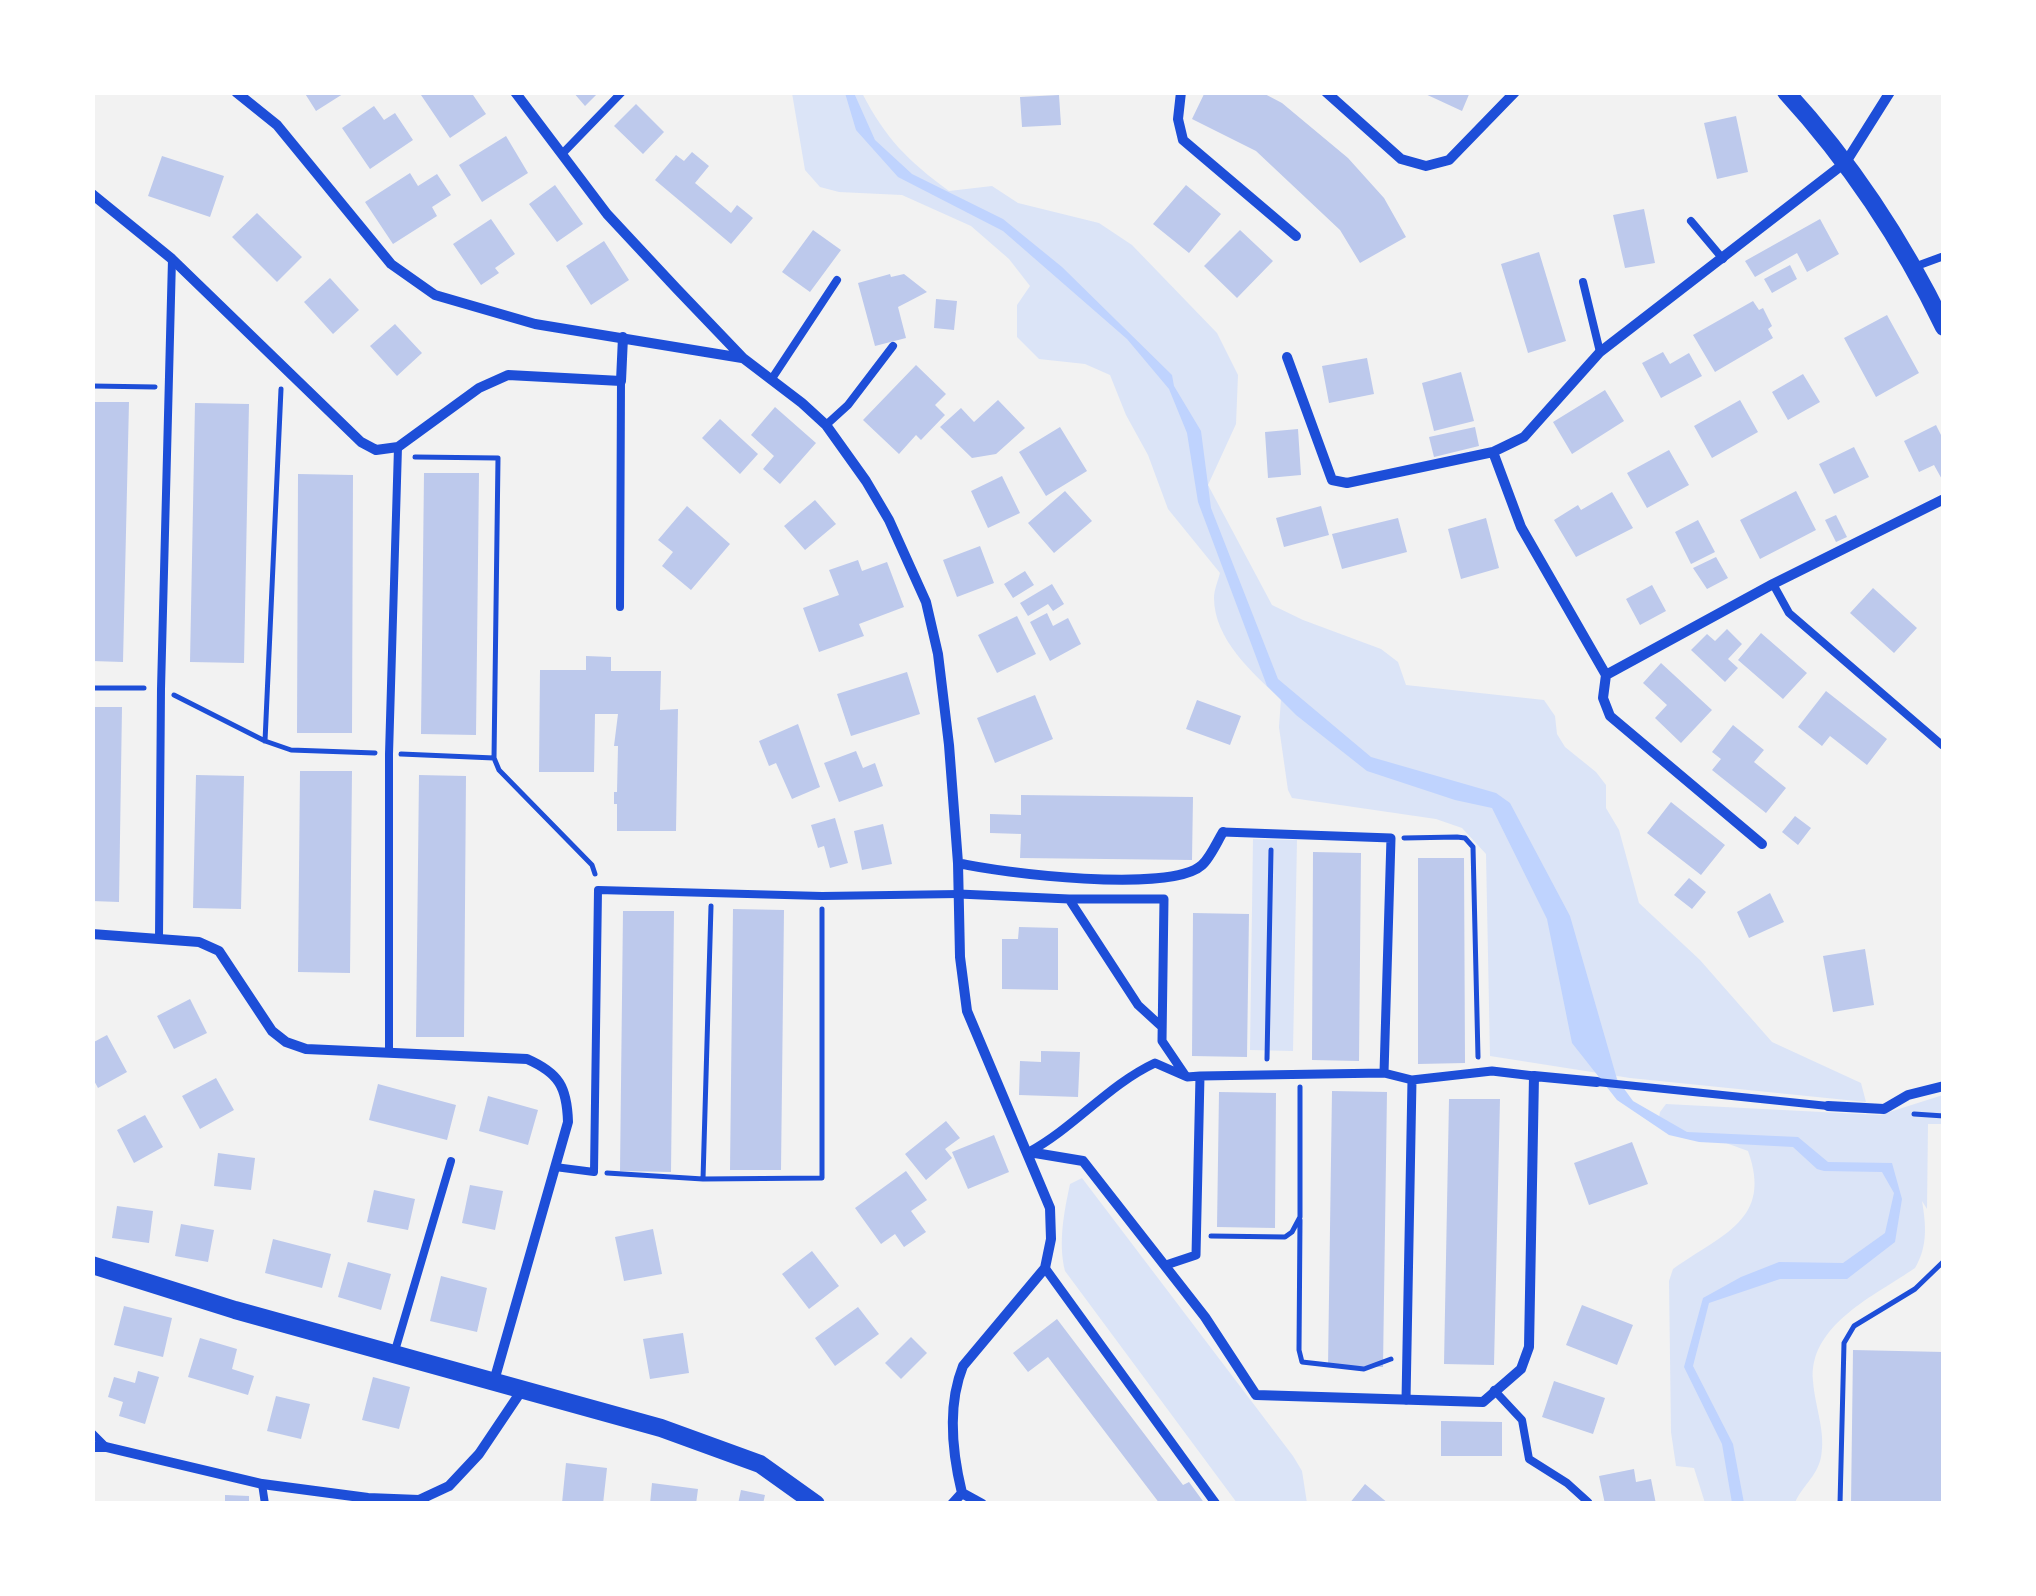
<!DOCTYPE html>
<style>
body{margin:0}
#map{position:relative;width:2036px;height:1596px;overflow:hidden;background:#f2f2f2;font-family:"Titillium Web",sans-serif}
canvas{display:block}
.frame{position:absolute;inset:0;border:95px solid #fff;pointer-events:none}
</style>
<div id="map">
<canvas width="2036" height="1596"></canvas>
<div class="frame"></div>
</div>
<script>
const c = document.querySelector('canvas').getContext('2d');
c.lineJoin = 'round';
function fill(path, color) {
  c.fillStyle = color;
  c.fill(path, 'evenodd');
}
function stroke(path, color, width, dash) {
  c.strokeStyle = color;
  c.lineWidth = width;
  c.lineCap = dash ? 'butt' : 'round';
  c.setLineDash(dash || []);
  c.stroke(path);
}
fill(new Path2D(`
 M792,93H862C886,139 907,160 949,191L992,186L1018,203L1099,223L1132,245L1217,333L1238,375L1236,424L1208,485L1272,605L1303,620L1381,649L1398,662L1406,685L1544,700L1555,716L1557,734L1565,747L1596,772L1606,785V808L1619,830L1639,903L1700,960L1772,1042L1861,1083L1866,1102L1630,1078L1490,1056L1486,854L1462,828L1436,819L1292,798L1288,790L1279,727L1281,699C1253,674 1214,639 1214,598C1214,590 1218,581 1220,573L1168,509L1148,455L1126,415L1110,375L1085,364L1039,359L1017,337V305L1030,286L1009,259L971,226L902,195L839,192L820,187L805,170Z
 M1253,839L1297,840L1293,1051L1250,1050Z
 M1943,1095V1124H1928L1927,1209L1922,1201C1926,1225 1928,1246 1915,1268C1876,1295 1808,1325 1813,1381C1815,1408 1826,1431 1821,1457C1817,1477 1801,1487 1795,1503H1705L1694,1468L1676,1466L1671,1432L1669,1281L1673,1269C1722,1234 1773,1220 1748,1151L1704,1135L1664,1129L1658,1123L1660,1112L1666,1104L1880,1115Z
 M1082,1178L1293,1456L1302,1471L1307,1503H1237L1065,1271C1058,1243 1064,1212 1070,1184Z`), '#dbe4f7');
fill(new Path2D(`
 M845,93H854L875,140L912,174L1003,219L1062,267L1172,375L1174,386L1201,431L1211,508L1278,679L1371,757L1496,793L1510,803L1570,916L1617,1079L1633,1101L1687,1132L1798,1137L1828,1162L1892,1163L1902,1199L1895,1242L1847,1279H1780L1709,1303L1693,1366L1733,1444L1744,1503H1732L1722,1444L1684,1367L1703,1298L1741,1277L1779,1262L1843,1263L1885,1233L1894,1193L1882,1172L1824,1171L1817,1169L1793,1147L1699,1142L1669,1135L1617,1100L1572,1043L1547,919L1492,808L1455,800L1367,771L1296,715L1267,686L1198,502L1187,433L1169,389L1127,339L1003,231L898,177L856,130Z`), '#bfd3fe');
fill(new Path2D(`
 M304,92H346L316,111Z
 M424,92H471L486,114L450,138L421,95Z
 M573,92H599L585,106Z
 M1205,92H1261L1282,103L1348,158L1384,198L1406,237L1360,263L1340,230L1256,151L1192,119Z
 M1421,92H1470L1462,111Z
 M1059,95L1061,125L1022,127L1020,97Z
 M636,104L664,132L643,154L614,126Z
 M374,106L384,120L395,113L413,140L370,169L342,128Z
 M1736,116L1748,172L1717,179L1704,123Z
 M506,136L528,173L482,202L459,165Z
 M692,152L709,166L695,183L731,213L737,205L753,218L731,244L655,180L676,155L684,161Z
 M162,156L224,176L210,217L148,196Z
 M410,173L418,186L437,174L451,195L432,207L437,216L393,244L365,202Z
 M555,185L583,224L557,242L529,204Z
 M1186,185L1221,214L1189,253L1153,224Z
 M1644,209L1655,263L1625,268L1613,215Z
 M257,213L302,257L277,282L232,237Z
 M491,219L515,254L495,268L499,273L481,285L453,244Z
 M1820,219L1839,254L1807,272L1797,253L1755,277L1745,261Z
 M813,230L841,250L810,292L782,272Z
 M1240,230L1273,261L1237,298L1204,266Z
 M604,241L629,280L591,305L566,266Z
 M1539,252L1566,341L1528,353L1501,264Z
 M1790,265L1797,279L1772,293L1764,279Z
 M890,274L891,277L904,274L927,292L898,307L906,338L875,346L858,283Z
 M330,278L359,310L333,334L304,302Z
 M936,299L957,301L954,330L934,328Z
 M1753,301L1759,310L1763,308L1772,326L1768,329L1773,338L1715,372L1693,335Z
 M1887,315L1919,373L1876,397L1844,338Z
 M395,324L422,353L397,376L370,346Z
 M1663,352L1670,364L1689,353L1702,376L1661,398L1642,363Z
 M1367,358L1374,394L1329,403L1322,366Z
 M916,365L946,394L935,405L945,415L921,440L916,435L899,454L863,420Z
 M1461,372L1474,421L1434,431L1422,383Z
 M1803,374L1820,402L1788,420L1772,392Z
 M1605,390L1624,421L1572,454L1553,422Z
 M998,400L1025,428L996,454L972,458L940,427L961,408L974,422Z
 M1740,400L1758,432L1712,458L1694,426Z
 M92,402H129L123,662L92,661Z
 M195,403L249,404L244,663L190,662Z
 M775,407L816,443L780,484L763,469L774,456L751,435Z
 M720,419L758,454L740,474L702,438Z
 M1936,425L1944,441V483L1934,465L1919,472L1904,441Z
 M1060,427L1087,471L1046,496L1019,452Z
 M1475,427L1479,446L1434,457L1429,437Z
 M1298,429L1301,475L1268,478L1265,432Z
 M1854,447L1869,477L1834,494L1819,464Z
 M1669,450L1689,485L1647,508L1627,473Z
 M424,473H479L476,735L421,734Z
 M298,474L353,475L352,733H297Z
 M1002,476L1020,513L988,528L971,491Z
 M1065,491L1092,521L1054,553L1028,523Z
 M1796,491L1816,530L1760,559L1740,520Z
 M1612,492L1633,528L1576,557L1554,520L1578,505L1581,510Z
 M815,500L836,524L805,550L784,526Z
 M687,506L730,544L691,590L662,566L673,552L658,540Z
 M1321,506L1329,535L1284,547L1276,518Z
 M1836,515L1847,537L1836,542L1825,520Z
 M1398,518L1407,552L1342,569L1332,534Z
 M1486,518L1499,568L1461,579L1448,529Z
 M1698,520L1715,552L1691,564L1675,532Z
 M980,546L994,583L957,597L943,560Z
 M1716,557L1728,578L1707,589L1693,568Z
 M858,560L862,571L887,562L904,607L859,624L864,636L819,652L803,608L839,595L829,570Z
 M1025,571L1034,585L1013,598L1004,584Z
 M1052,584L1064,604L1053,611L1048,604L1028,616L1020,603Z
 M1652,585L1666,611L1640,625L1626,599Z
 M1873,588L1917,628L1894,653L1850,613Z
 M1047,613L1053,626L1068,618L1081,644L1050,661L1030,622Z
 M1017,616L1036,654L997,673L978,635Z
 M1727,629L1742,644L1728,659L1738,668L1725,682L1691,650L1707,634L1715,641Z
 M1761,633L1807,673L1783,699L1738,660Z
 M586,656L611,657V671H661L660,710L678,709L676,831H617V804H614V792H617L618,746H614L618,714H595L594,772H539L540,670H586Z
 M1661,663L1712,710L1681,743L1655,718L1667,705L1643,683Z
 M907,672L920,714L851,736L837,694Z
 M1826,691L1887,739L1867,765L1830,736L1822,746L1798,727Z
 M1035,695L1053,739L995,763L977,718Z
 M1197,700L1241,716L1230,745L1186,729Z
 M92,707H122L119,902L92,901Z
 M798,724L820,787L792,799L776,763L769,766L759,741Z
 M1733,725L1764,750L1754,762L1786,788L1766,813L1712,770L1721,759L1712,752Z
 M856,751L863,768L875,763L883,786L839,802L824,763Z
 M300,771H352L350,973L298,972Z
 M196,775L244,776L241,909L193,908Z
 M419,775L466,776L464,1037H416Z
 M1021,795L1193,797L1192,860L1020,858L1021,834L990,833V814L1021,815Z
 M1671,802L1725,845L1701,875L1647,833Z
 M1795,816L1811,828L1798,845L1782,832Z
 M835,818L848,863L830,868L824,846L818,848L811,825Z
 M883,824L892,864L862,870L854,831Z
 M1313,852L1361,853L1359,1061L1312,1060Z
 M1418,858H1464L1465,1063L1418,1064Z
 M1689,878L1706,892L1692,909L1674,895Z
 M1770,893L1784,922L1749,938L1737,912Z
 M733,909L784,910L781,1170H730Z
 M623,911H674L671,1172L620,1171Z
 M1193,913L1249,914L1247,1057L1192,1056Z
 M1019,927L1058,928V990L1002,989V939H1018Z
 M1865,949L1874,1005L1833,1012L1823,956Z
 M190,999L207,1033L174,1049L157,1016Z
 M107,1035L127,1072L98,1088L92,1077V1043Z
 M1041,1051L1080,1052L1078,1097L1019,1095L1020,1061L1041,1062Z
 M216,1078L234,1110L200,1129L182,1096Z
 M378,1084L456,1105L447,1140L369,1120Z
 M1332,1091L1387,1092L1383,1367L1328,1366Z
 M1219,1092L1276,1093L1275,1228L1217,1227Z
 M488,1096L538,1110L528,1145L479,1131Z
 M1449,1099H1500L1494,1365L1444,1364Z
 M145,1115L163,1147L134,1163L117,1130Z
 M946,1121L960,1138L945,1149L952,1158L926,1180L905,1154Z
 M994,1135L1009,1172L968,1189L952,1152Z
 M1632,1142L1648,1184L1589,1205L1574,1163Z
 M218,1153L255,1158L251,1190L214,1186Z
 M906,1171L927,1200L911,1211L926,1232L904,1247L895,1234L881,1244L855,1208Z
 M470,1185L503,1191L495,1230L462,1223Z
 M374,1190L415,1199L408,1230L367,1222Z
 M117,1206L153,1211L149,1243L112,1238Z
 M181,1224L214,1230L208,1262L175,1256Z
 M653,1229L662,1274L624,1281L615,1237Z
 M273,1239L331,1254L322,1288L265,1273Z
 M812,1251L839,1286L809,1309L782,1274Z
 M348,1262L391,1274L381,1310L338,1297Z
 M441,1276L487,1288L477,1332L430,1321Z
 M1582,1305L1633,1325L1617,1365L1566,1345Z
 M124,1306L172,1318L163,1357L114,1345Z
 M858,1307L879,1334L835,1366L815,1338Z
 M1057,1319L1183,1485L1189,1482L1205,1504H1160L1048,1357L1028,1372L1013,1353Z
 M683,1333L689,1373L650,1379L643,1339Z
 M911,1337L927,1353L901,1379L885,1363Z
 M200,1338L237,1349L232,1369L254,1376L248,1395L188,1377Z
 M1853,1350L1944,1352V1504H1851Z
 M138,1371L159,1377L145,1424L119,1416L123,1402L108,1397L114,1377L135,1383Z
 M373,1377L410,1387L399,1429L362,1420Z
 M1554,1381L1605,1398L1593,1434L1542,1417Z
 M276,1396L310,1404L301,1439L267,1431Z
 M1441,1421L1502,1422V1456H1441Z
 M566,1463L607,1468L603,1504L562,1503Z
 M1634,1469L1636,1482L1651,1479L1656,1504H1605L1599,1476Z
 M652,1483L698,1489L696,1504H650Z
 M1365,1484L1389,1504H1349Z
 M741,1490L765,1495L763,1504H738Z
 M225,1495L249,1496V1504H225Z`), '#bdc9ec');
stroke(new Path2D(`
 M1944,155V156
 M92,386L155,387
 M415,457L498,458L494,758
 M92,688H144
 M174,695L265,741L291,750L375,753
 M265,741L281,389
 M401,754L494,758L499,770L592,865L595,874
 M1404,838L1457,837L1465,838L1473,847L1478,1057
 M1267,1059L1271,850
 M1914,1114L1944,1116
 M607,1173L703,1179L711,906
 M703,1179L822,1178V909
 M1300,1220L1299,1350L1302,1362L1364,1369L1391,1359
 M1211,1236L1285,1237L1292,1232L1300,1217V1087
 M1840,1504L1844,1343L1854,1326L1915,1289L1944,1261`), '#1d4ed8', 5);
stroke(new Path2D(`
 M562,154L622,92
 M1691,221L1723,259
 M1914,267L1944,256
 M1583,282L1600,352
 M771,380L837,280
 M826,425L848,405L893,346
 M1773,584L1789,613L1942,745
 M620,607L621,381
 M159,937L161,689L172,259
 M389,1051V754L398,447
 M1597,1082L1828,1106
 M555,1167L594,1172L598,890L822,896L959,894
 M394,1354L451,1161
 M1494,1390L1522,1420L1529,1459L1567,1483L1588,1502
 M92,1433L106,1447
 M262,1484L265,1504`), '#1d4ed8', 8);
stroke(new Path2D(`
 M1223,832L1391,838L1384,1073
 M959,894L1069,899L1138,1005L1162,1027
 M1069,899H1164L1162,1041L1185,1075
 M1200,1076L1384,1073L1412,1080L1492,1071L1534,1076
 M1029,1152C1075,1127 1108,1085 1155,1063L1187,1077L1200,1076L1196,1255L1166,1265
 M1045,1268L1216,1504
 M1406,1400L1412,1080`), '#1d4ed8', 9);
stroke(new Path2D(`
 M236,92L277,125L391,264L435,295L535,324L742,358
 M515,92L607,214L676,288L743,358L802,403L826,425L866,481L889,520L926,602L938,654L949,745L958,863L960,957L967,1011L1050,1208L1051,1239L1045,1268L963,1366C947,1406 952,1452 962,1493L952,1504
 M1181,92L1178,119L1183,140L1296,236
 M1326,92L1401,159L1426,166L1449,160L1515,92
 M92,194L172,259L361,442L376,450L398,447L479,388L508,375L621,381L623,337
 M1287,357L1332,480L1347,483L1493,452L1524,437L1600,352L1846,162L1890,92
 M1493,452L1521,527L1606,675
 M1762,844L1610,716L1603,698L1606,675L1773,584L1944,499
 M958,863C1001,873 1170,894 1202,865C1210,858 1217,842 1223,832
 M92,934L199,942L219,951L272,1031L286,1042L306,1049L527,1059C559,1073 567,1087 568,1122L494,1381
 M1828,1106L1884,1109L1908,1095L1944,1086
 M1029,1152L1083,1161L1205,1317L1256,1395L1483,1402L1521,1369L1529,1347L1534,1076L1597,1082
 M92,1447H106L262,1484L368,1498L419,1500L449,1486L479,1454L522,1390
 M962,1493L982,1504`), '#1d4ed8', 10);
stroke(new Path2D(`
 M1786,92C1852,164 1902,240 1944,327
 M92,1265L235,1310L661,1428L760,1464L816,1504`), '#1d4ed8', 18);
</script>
